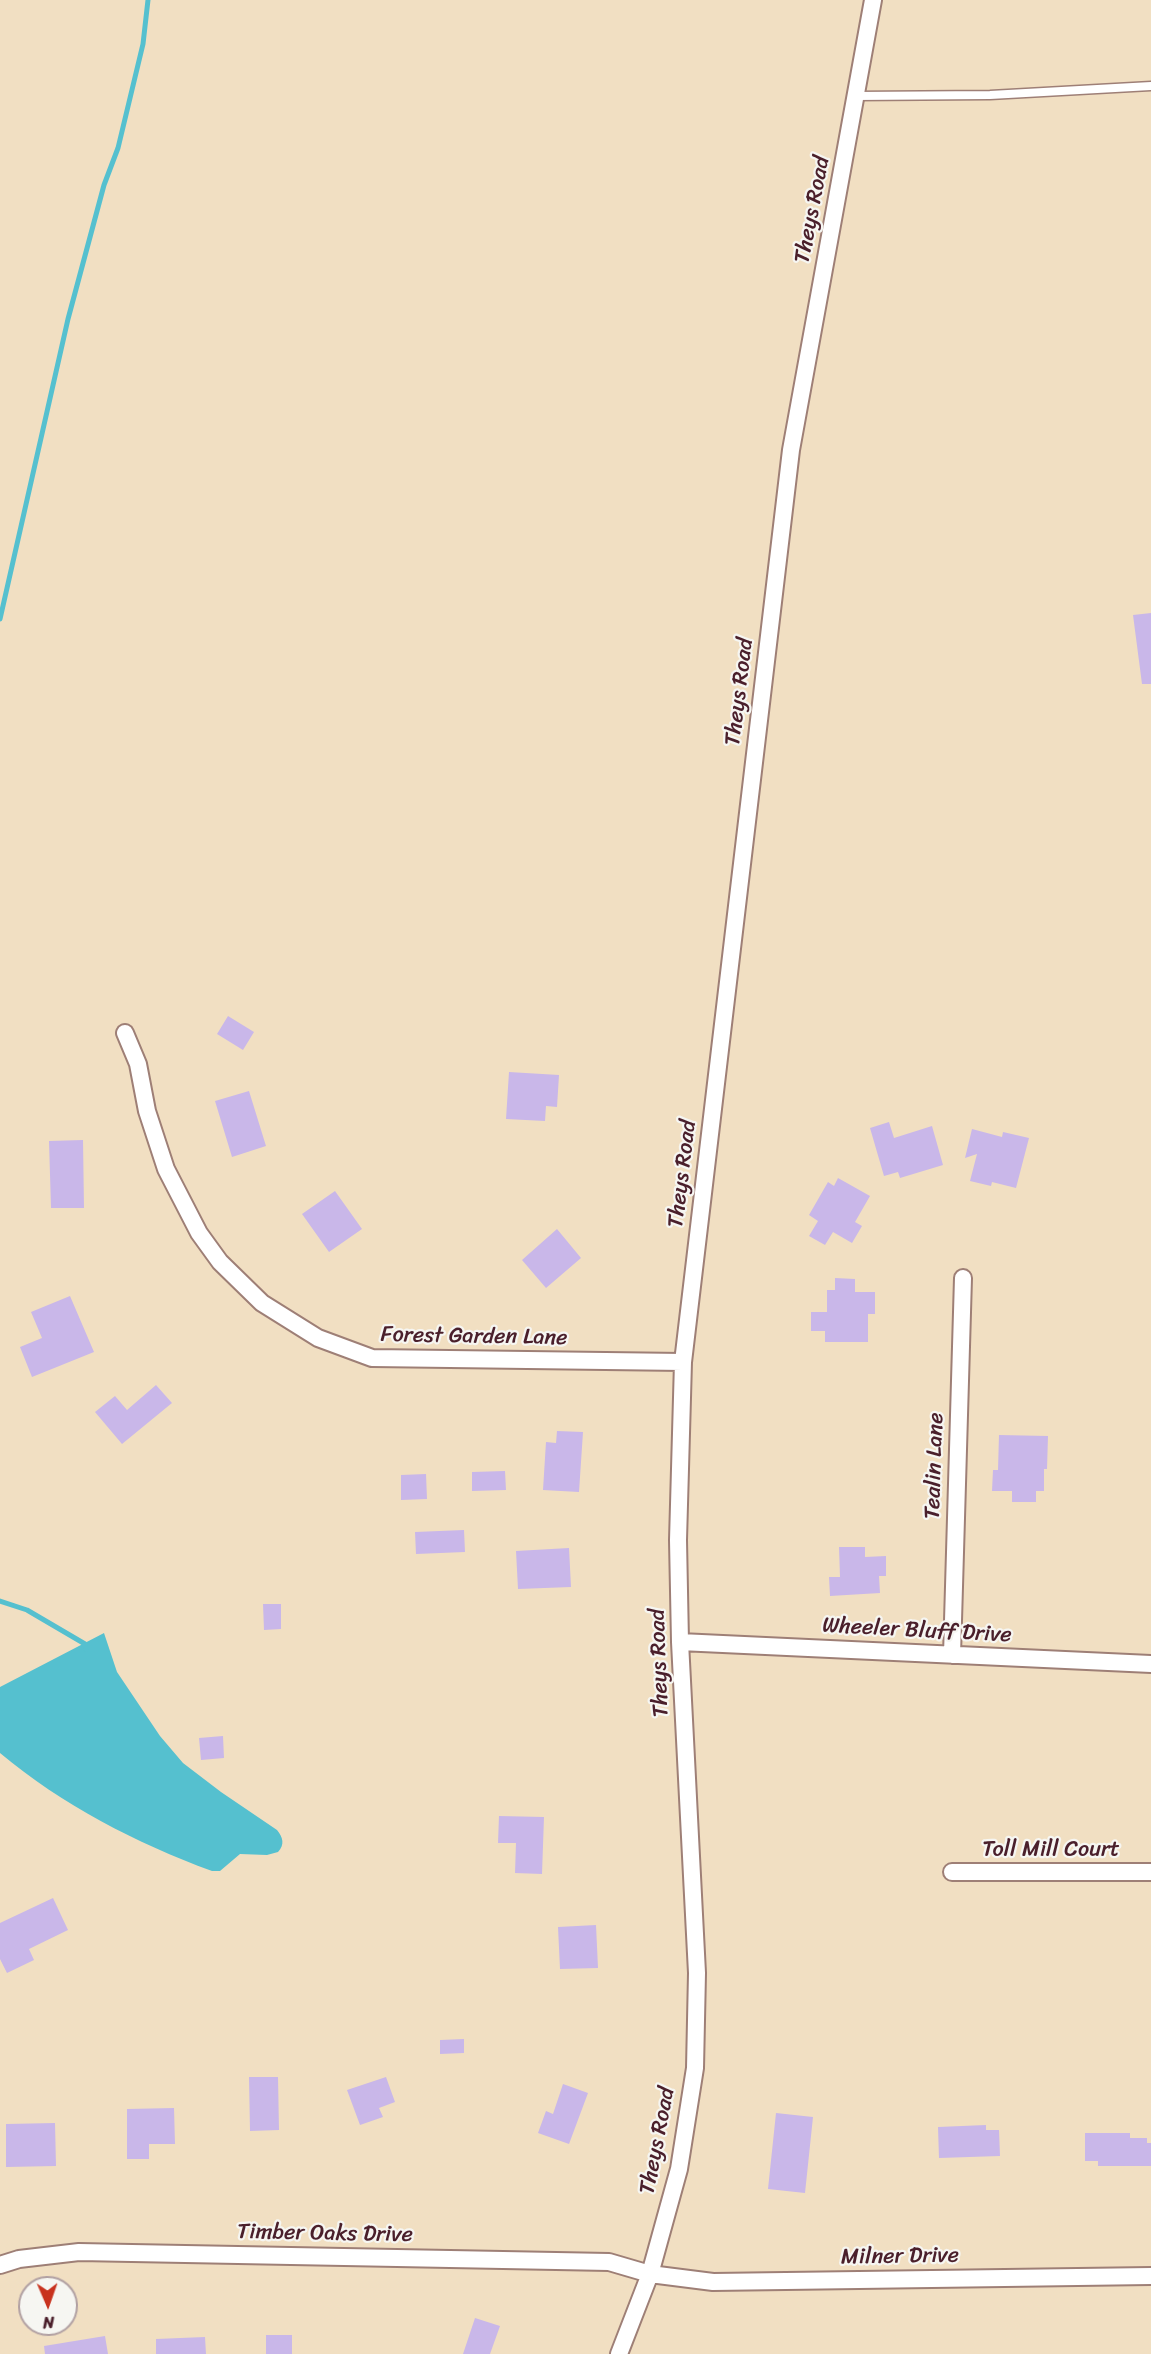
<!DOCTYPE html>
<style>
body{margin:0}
#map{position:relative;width:1151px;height:2354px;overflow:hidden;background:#f1dfc2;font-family:Sriracha,sans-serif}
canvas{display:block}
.north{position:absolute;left:18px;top:2276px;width:60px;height:60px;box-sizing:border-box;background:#f6f6f2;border:2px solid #b1a0a2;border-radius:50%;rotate:178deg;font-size:16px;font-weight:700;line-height:24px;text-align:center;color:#4a1f2b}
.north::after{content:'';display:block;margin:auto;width:21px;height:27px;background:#c8321e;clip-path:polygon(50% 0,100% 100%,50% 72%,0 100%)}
</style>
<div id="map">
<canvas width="1151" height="2354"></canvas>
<div class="north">N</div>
</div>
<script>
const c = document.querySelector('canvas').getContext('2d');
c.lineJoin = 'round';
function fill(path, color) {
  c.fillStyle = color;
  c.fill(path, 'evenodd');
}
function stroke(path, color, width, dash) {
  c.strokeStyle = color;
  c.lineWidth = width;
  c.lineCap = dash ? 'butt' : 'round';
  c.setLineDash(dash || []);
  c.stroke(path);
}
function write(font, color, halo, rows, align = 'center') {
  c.font = font + ' Sriracha,sans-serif';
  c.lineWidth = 4.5;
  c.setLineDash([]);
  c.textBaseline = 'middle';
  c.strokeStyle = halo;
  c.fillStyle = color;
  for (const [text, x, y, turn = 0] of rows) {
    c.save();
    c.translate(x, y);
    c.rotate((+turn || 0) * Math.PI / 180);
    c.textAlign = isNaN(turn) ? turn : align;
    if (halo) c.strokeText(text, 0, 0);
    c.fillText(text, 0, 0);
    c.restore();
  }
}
fill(new Path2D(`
 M104,1633L117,1672L160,1736L183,1763L221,1792L277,1830C283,1837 285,1845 278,1852L267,1855L240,1854L220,1871H212C136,1843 62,1805 0,1753V1687Z`), '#55c0cf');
stroke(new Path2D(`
 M0,619L68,319L104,185L118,148L143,44L148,0
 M0,1601L27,1610L85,1644L86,1649`), '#55c0cf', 5);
fill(new Path2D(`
 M1151,613V684H1142L1133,615Z
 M228,1016L254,1032L243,1050L217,1034Z
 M509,1072L559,1075L557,1107L546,1106L545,1121L506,1119Z
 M249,1091L266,1146L232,1157L215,1101Z
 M889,1122L894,1138L932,1126L943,1165L900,1178L898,1172L884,1176L870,1128Z
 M972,1129L1002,1137L1003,1132L1029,1138L1016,1188L992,1182L991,1186L970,1181L977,1154L965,1158Z
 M83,1140L84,1208H51L49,1141Z
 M838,1178L870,1196L855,1222L862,1226L852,1243L833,1232L825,1245L809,1236L818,1221L809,1215L828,1182L834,1186Z
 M335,1191L362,1229L329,1252L302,1214Z
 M557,1229L581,1258L546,1288L522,1260Z
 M835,1278L855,1279V1292H875V1314H868V1342H825V1331H811V1312H827V1290H835Z
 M70,1296L94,1352L32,1377L20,1347L42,1338L31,1312Z
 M156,1385L172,1403L122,1444L95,1412L115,1396L127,1410Z
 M557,1431L583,1432L579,1492L543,1490L546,1442L556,1443Z
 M999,1435L1048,1436L1047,1469H1044V1491H1036V1502H1012V1491H992L993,1470H998Z
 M505,1471L506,1490L472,1491V1472Z
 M426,1474L427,1499L401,1500V1475Z
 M464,1530L465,1552L416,1554L415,1532Z
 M839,1547H865V1557L886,1556V1576H879L880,1593L830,1596L829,1577H840Z
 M569,1548L571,1587L518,1589L516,1551Z
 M263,1604H281V1629L264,1630Z
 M223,1736L224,1758L201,1760L199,1738Z
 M499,1816L544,1817L542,1874L515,1873L516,1843H498Z
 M53,1898L68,1930L29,1949L34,1960L7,1973L0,1959V1923Z
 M596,1925L598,1968L560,1969L558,1927Z
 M464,2039V2053L440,2054V2040Z
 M249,2077H278L279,2130L250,2131Z
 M386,2077L395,2102L379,2108L383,2117L360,2125L347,2090Z
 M563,2084L588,2093L569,2144L538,2133L546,2111L553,2114Z
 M174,2108L175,2144H149V2159H127V2109Z
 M776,2113L813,2117L805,2193L768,2189Z
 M55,2123L56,2166L6,2167V2124Z
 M986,2125V2130H999L1000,2156L939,2158L938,2127Z
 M1085,2133H1130V2138H1147V2143H1151V2166H1098V2161H1085Z
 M475,2318L500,2326L490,2354H463Z
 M266,2335H292V2354H266Z
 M105,2336L108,2354H45L44,2346Z
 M205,2337L206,2354H156V2339Z`), '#c9b7e9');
const lane = new Path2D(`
 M855,96L990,95L1151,86`);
const street = new Path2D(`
 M125,1033L138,1064L147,1111L166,1169L199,1233L220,1262L262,1303L318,1338L372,1358L683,1362
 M680,1642L1151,1664
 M952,1655L963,1278
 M952,1872H1151
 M0,2265L19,2259L79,2252L609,2262L650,2274L713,2282L1151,2276
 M619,2354L650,2274L679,2169L695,2068L697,1973L680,1642L678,1540L683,1362L791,450L873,0`);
stroke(lane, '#9e7f76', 11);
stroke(street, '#9e7f76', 20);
stroke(lane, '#fff', 8);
stroke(street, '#fff', 16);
write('22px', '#4a1f2b', '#f6f6f2', [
 ["Theys Road",813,210,-79],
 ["Theys Road",740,692,-83],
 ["Theys Road",683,1174,-83],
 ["Forest Garden Lane",474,1337,1],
 ["Tealin Lane",935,1466,-88],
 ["Wheeler Bluff Drive",917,1631,3],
 ["Theys Road",660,1663,-92],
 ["Toll Mill Court",1051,1850],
 ["Theys Road",658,2141,-79],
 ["Timber Oaks Drive",325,2234,1],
 ["Milner Drive",900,2257,-1]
]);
</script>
